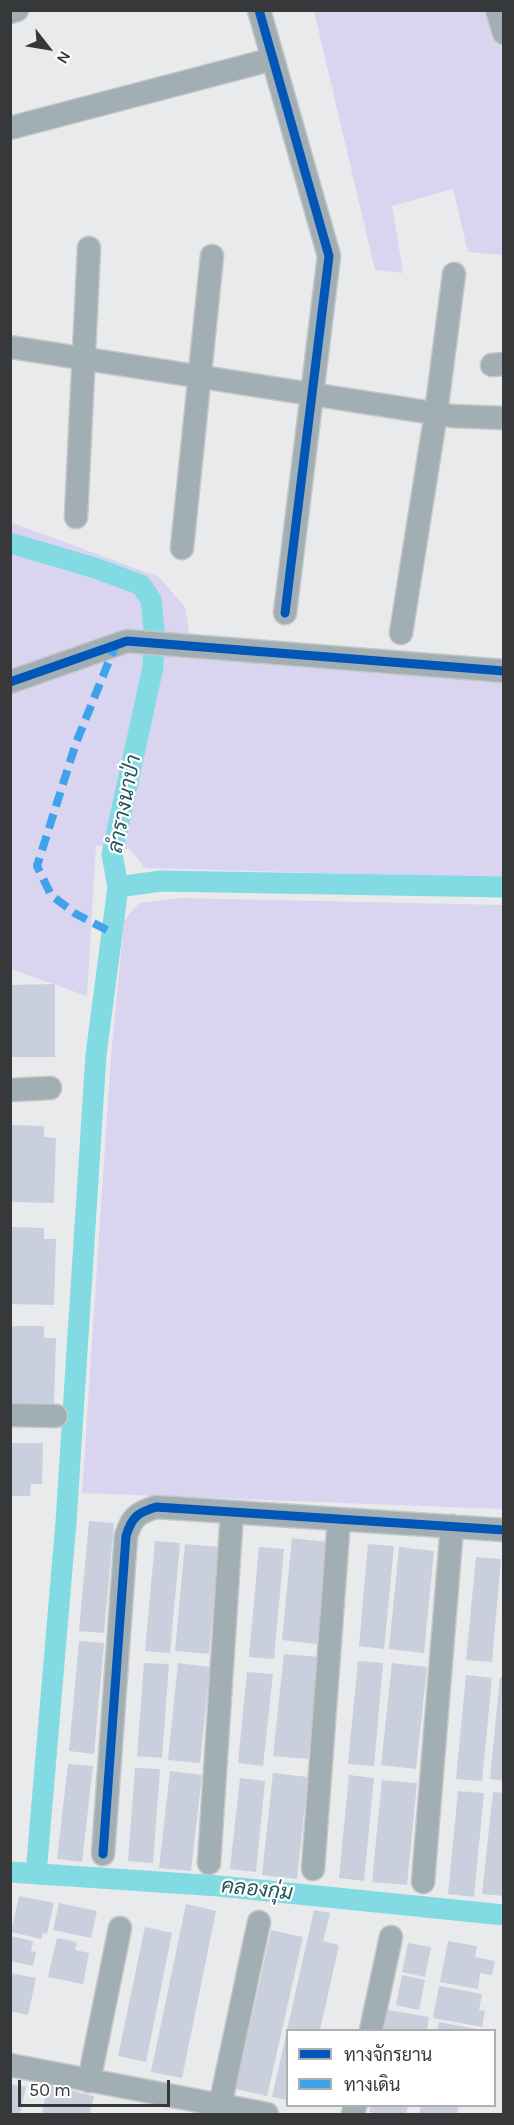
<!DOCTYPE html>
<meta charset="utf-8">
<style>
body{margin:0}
#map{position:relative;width:514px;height:2125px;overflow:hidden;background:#e8eaeb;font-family:Karla,Sarabun,sans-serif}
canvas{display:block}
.frame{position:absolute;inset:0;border:12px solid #373839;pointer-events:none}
.legend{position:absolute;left:286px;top:2029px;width:210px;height:78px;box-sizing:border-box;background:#fff;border:2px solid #afafb0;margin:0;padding:8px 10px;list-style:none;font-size:18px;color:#373839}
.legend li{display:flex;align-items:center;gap:12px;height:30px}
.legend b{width:30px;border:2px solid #afafb0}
.north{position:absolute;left:18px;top:18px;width:60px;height:60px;-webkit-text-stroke:4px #fff;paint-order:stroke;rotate:121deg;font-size:16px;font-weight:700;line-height:24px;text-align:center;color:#373839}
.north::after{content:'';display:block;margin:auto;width:21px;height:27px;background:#373839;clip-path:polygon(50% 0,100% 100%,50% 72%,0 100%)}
.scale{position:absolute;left:18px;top:2080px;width:152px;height:27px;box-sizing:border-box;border:3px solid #373839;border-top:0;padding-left:8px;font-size:18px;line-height:21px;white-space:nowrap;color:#373839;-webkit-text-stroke:4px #fff;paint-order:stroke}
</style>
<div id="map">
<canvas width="514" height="2125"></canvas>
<div class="frame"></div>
<ul class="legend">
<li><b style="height:8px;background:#0057b8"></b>ทางจักรยาน</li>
<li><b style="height:8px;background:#3fa3ec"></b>ทางเดิน</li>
</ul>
<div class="north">N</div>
<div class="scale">50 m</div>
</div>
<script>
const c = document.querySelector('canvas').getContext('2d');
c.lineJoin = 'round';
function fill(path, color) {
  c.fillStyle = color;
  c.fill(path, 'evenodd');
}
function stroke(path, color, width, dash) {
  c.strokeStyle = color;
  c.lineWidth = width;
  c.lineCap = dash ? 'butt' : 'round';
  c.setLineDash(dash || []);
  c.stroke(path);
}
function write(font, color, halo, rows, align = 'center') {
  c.font = font + ' Karla,Sarabun,sans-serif';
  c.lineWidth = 4.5;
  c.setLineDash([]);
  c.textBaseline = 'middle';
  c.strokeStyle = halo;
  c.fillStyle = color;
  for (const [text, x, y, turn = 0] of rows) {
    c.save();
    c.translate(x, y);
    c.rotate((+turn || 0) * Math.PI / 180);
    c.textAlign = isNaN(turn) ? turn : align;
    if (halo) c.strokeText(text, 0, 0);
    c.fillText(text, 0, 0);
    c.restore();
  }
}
fill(new Path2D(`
 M314,11H503V255L468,252L453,189L392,206L403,273L375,270Z
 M10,522L159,577L185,607L191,642L503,669V878L145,868L130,849L96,845L87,996L11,969Z
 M181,898L503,905V1509L82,1493L111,1055L124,921L139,903Z`), '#d9d5f1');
stroke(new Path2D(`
 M10,543L95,568L141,585L151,600L154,630L153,667L112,854L118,887L161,881L504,887
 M10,1872L219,1886L504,1915
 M36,1874L66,1522L96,1055L118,887`), '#82dae3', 21);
fill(new Path2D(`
 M55,984V1057H10V985Z
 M10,1125L44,1126V1137L56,1138L54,1203L10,1202Z
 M10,1227L44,1228V1239H56L54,1305L10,1304Z
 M10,1326H44V1338H56L54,1404L10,1403Z
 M10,1443H43L42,1484H31L30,1496H10Z
 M89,1521L114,1523L104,1633L79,1631Z
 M292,1538L327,1542L317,1644L282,1640Z
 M155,1541L180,1543L170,1653L145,1651Z
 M185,1544L219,1547L209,1654L175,1651Z
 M368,1544L394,1546L384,1649L359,1646Z
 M259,1547L284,1549L274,1659L249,1657Z
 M399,1547L434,1551L424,1653L389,1649Z
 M476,1557L501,1559L492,1662L466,1660Z
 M79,1641L104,1643L94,1754L69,1751Z
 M284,1654L319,1657L308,1759L273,1756Z
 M358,1661L383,1663L374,1766L348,1764Z
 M144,1663L169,1664L162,1758L137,1756Z
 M178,1663L210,1667L200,1763L168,1760Z
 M392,1663L427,1667L416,1769L381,1765Z
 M247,1672L273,1674L263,1766L238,1763Z
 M466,1675L492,1678L482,1781L456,1779Z
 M500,1677L504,1678V1781L490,1779Z
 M68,1764L93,1766L82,1862L57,1859Z
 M135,1768L160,1769L153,1863L128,1861Z
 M170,1771L202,1775L191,1871L159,1868Z
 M273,1773L308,1777L297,1879L262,1875Z
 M349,1775L374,1778L364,1881L339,1878Z
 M240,1778L265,1781L256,1872L230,1869Z
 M382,1780L417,1783L407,1885L372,1882Z
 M458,1791L484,1793L474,1897L448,1894Z
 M493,1792L504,1793V1896L482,1894Z
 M19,1896L54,1903L47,1934L43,1933L41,1939L11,1932Z
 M59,1903L97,1911L91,1938L53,1930Z
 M186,1904L216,1911L182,2078L151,2072Z
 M314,1910L330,1913L323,1941L339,1945L320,2030H287Z
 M145,1927L172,1933L146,2062L118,2056Z
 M271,1930L303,1937L267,2096L236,2089Z
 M10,1936L33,1941L31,1951L36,1952L33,1966L10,1961Z
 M57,1938L77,1942L75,1950L89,1953L83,1984L48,1977Z
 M448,1941L477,1946L475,1957L495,1961L492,1975L480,1973L478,1989L440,1982Z
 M408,1943L431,1947L425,1977L402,1972Z
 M10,1973L36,1978L28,2015L10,2011Z
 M402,1975L425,1980L419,2010L396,2005Z
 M439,1986L482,1994L479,2010L485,2011L482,2027L433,2018Z
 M382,2009L429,2017L427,2030H378Z
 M439,2022L476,2029V2030H437Z
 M287,2031H288V2100L272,2097Z
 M10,2084L26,2087L20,2114H10Z
 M48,2085L94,2096L90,2114H42Z
 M371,2106H408L406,2114H382L369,2112Z
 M421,2106H459L457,2114H419Z`), '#cacfde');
const street = new Path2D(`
 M259,10L329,256L285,613
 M497,10L504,33
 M10,12L17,10
 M10,128L273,59
 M10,347L452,416L504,418
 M492,365L504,364
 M76,517L89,248
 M182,548L212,256
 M401,633L436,413L454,274
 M10,682L127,641L504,671
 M10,1090L50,1088
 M10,1415L56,1416
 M103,1854L126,1536C132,1517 137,1513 156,1507L504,1530
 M209,1863L232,1512
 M313,1869L339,1519
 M423,1882L452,1526
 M371,2030L391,1937
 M10,2065L267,2114
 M89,2081L120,1928
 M220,2106L259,1922
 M353,2114L355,2106`);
stroke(street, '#c5c6c7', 25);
stroke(street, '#a1aeb3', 22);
stroke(new Path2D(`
 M107,930L76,914L51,895L37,866L76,743L115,646`), '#3fa3ec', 8, [15, 8]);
stroke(new Path2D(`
 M259,10L329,256L285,613
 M10,682L127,641L504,671
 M103,1854L126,1536C132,1517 137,1513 156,1507L504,1530`), '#0057b8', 9);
write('italic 21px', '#21565b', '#fff', [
 ["ลำรางนาป่า",125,804,-79],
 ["คลองกุ่ม",257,1890,6]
]);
</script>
